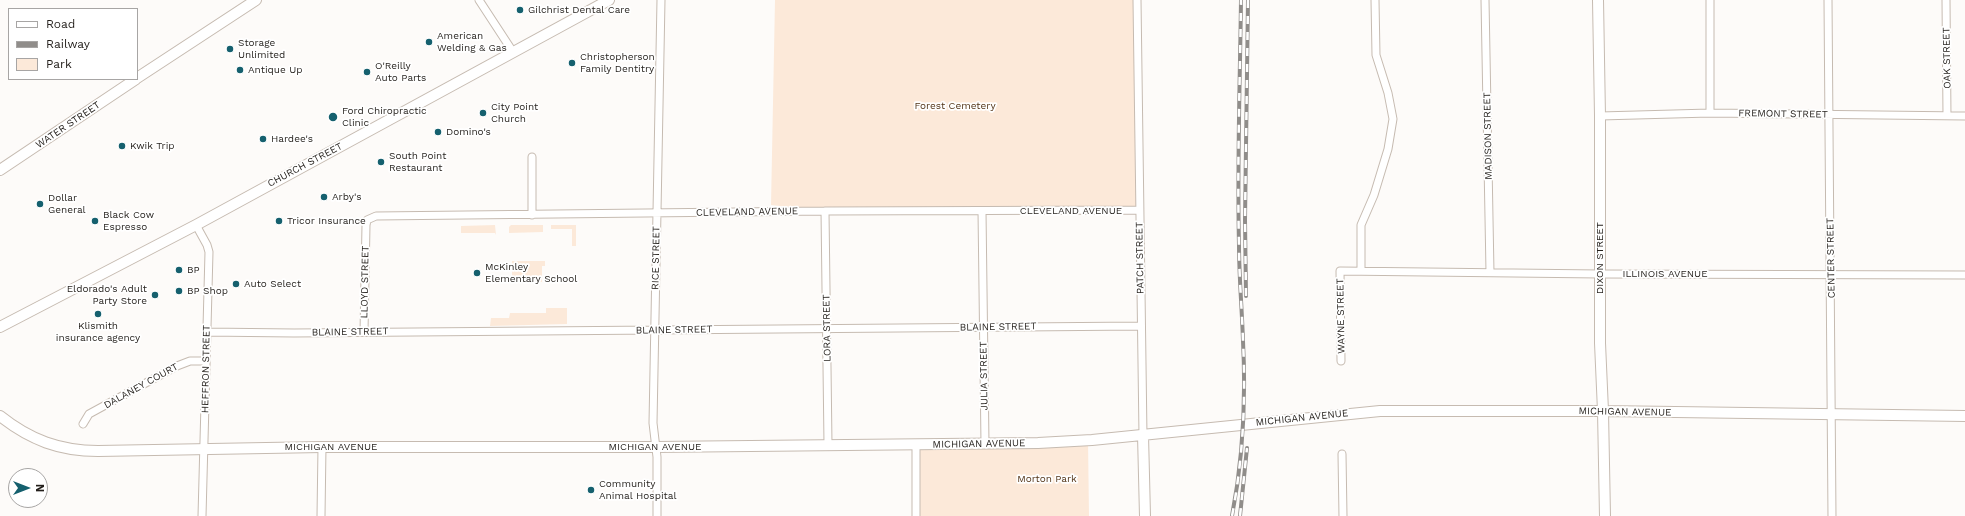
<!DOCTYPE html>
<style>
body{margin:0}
#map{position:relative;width:1965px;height:516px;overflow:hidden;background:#fdfbf9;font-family:"Work Sans",sans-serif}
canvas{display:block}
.legend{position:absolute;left:8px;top:8px;width:130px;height:72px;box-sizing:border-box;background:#fff;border:1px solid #a7a5a4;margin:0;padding:5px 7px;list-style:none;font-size:12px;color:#231f1b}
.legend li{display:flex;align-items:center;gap:8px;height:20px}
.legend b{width:20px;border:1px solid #a7a5a4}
.north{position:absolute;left:8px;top:468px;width:40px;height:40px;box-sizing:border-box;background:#fff;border:1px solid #a7a5a4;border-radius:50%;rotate:90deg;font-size:11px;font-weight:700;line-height:16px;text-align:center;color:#231f1b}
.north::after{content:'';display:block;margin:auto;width:14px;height:18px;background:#15606e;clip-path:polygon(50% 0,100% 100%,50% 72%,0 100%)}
</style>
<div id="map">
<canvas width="1965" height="516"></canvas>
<ul class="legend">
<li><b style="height:5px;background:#fff"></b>Road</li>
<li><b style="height:5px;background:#908d8a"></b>Railway</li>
<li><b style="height:11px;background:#fce9d9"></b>Park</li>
</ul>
<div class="north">N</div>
</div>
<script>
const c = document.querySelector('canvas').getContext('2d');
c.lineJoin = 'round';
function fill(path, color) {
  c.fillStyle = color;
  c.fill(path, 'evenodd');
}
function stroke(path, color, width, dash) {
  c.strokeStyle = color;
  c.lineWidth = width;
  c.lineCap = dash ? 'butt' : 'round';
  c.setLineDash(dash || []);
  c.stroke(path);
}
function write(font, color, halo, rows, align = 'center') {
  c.font = font + ' "Work Sans",sans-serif';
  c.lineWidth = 3.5;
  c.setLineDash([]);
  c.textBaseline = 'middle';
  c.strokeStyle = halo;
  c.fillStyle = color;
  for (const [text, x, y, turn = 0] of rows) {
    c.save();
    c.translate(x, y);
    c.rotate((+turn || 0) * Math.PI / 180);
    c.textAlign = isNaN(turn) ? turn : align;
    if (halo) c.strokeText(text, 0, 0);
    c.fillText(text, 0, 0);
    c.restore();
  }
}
fill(new Path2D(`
 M775,0H1137L1139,210L825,211L771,205Z
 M495,225L496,235L495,233H461V226Z
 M511,225H543V232L509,233V227Z
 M551,225H576V246H572V229H551Z
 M512,261H545V266H542V282H512Z
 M546,308H567V324L490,326L491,318H509L510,313H546Z
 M1088,440L1089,516H916V444Z`), '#fce9d9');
const street = new Path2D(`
 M479,0L513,52
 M1137,0L1143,435
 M1485,0L1490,272
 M1710,0V113
 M1828,0L1832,516
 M1946,0L1947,116
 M1600,116L1710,113L1965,116
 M532,157V215
 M825,211L828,444
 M982,211L985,444
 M196,225L207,245L209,252L202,516
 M1361,271V225L1374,195L1388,149L1393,119L1388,93L1376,55L1375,0
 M206,332L294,333L1141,326
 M364,332L366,225L367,220L376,216L825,211L1139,210
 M1341,361L1340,271L1600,274L1965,275
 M83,424L89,414L177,366L190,361H206
 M916,444V516
 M1342,454L1343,516
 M321,516L322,447
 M657,516V457L653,423L661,0`);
const secondary = new Path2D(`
 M1598,0L1600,116V343L1603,411L1605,516
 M137,78L256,0
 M0,170L136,79
 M0,327L196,225L609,0
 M0,416C30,440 60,451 98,451L322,447H655L1038,443L1092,440L1380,411H1603L1965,416
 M1143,435L1145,516`);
stroke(street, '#c6bbb1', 9);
stroke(secondary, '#c6bbb1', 12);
stroke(street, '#fff', 7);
stroke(secondary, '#fff', 10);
const rail = new Path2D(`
 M1246,296L1245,220L1248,0
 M1232,516C1243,459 1246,400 1243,341C1242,309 1239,277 1239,245C1237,163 1240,82 1241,0
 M1240,516L1247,448`);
stroke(rail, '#908d8a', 4);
stroke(rail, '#fff', 2.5, [8]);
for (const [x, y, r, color] of [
 [520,10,4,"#15606e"],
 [429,42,4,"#15606e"],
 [230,49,4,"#15606e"],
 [572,63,4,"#15606e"],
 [240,70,4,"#15606e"],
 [367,72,4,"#15606e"],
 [483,113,4,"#15606e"],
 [333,117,5,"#15606e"],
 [438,132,4,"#15606e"],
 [263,139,4,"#15606e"],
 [122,146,4,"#15606e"],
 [381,162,4,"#15606e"],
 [324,197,4,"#15606e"],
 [40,204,4,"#15606e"],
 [95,221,4,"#15606e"],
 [279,221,4,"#15606e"],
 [179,270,4,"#15606e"],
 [477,273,4,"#15606e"],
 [236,284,4,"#15606e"],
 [179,291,4,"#15606e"],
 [155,295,4,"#15606e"],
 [98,314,4,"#15606e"],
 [591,490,4,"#15606e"]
]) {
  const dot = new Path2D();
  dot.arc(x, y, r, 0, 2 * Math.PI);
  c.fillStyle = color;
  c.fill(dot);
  stroke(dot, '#fff', 1.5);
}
write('10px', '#231f1b', '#fff', [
 ["Gilchrist Dental Care",528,10],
 ["American",437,36],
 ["Welding & Gas",437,48],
 ["Storage",238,43],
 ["Unlimited",238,55],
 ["Christopherson",580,57],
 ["Family Dentitry",580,69],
 ["O'Reilly",375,66],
 ["Auto Parts",375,78],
 ["Antique Up",248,70],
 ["City Point",491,107],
 ["Church",491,119],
 ["Ford Chiropractic",342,111],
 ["Clinic",342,123],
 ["Domino's",446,132],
 ["Hardee's",271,139],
 ["Kwik Trip",130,146],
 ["South Point",389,156],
 ["Restaurant",389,168],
 ["Arby's",332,197],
 ["Dollar",48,198],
 ["General",48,210],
 ["Black Cow",103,215],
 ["Espresso",103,227],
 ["Tricor Insurance",287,221],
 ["McKinley",485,267],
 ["Elementary School",485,279],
 ["BP",187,270],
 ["Auto Select",244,284],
 ["Eldorado's Adult",147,289,"right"],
 ["Party Store",147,301,"right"],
 ["BP Shop",187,291],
 ["Klismith",98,326,"center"],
 ["insurance agency",98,338,"center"],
 ["Community",599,484],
 ["Animal Hospital",599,496]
], 'left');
write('10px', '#231f1b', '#fff', [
 ["OAK STREET",1947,58,-91],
 ["FREMONT STREET",1783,114,1],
 ["WATER STREET",68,125,-34],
 ["MADISON STREET",1488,136,-91],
 ["CHURCH STREET",305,165,-28],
 ["CLEVELAND AVENUE",1071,211],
 ["CLEVELAND AVENUE",747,212,-1],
 ["RICE STREET",656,258,-89],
 ["PATCH STREET",1140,258,-91],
 ["DIXON STREET",1600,258,-90],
 ["CENTER STREET",1831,258,-91],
 ["ILLINOIS AVENUE",1665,274],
 ["LLOYD STREET",365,282,-89],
 ["WAYNE STREET",1341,316,-91],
 ["BLAINE STREET",998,327,-1],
 ["LORA STREET",827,328,-91],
 ["BLAINE STREET",674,330,-1],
 ["BLAINE STREET",350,332,-1],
 ["HEFFRON STREET",206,369,-89],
 ["JULIA STREET",984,376,-91],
 ["DALANEY COURT",141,386,-29],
 ["MICHIGAN AVENUE",1625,412,1],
 ["MICHIGAN AVENUE",1302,418,-6],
 ["MICHIGAN AVENUE",979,444,-1],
 ["MICHIGAN AVENUE",331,447],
 ["MICHIGAN AVENUE",655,447]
]);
write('10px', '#523417', '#fff', [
 ["Forest Cemetery",955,106],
 ["Morton Park",1047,479]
]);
</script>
